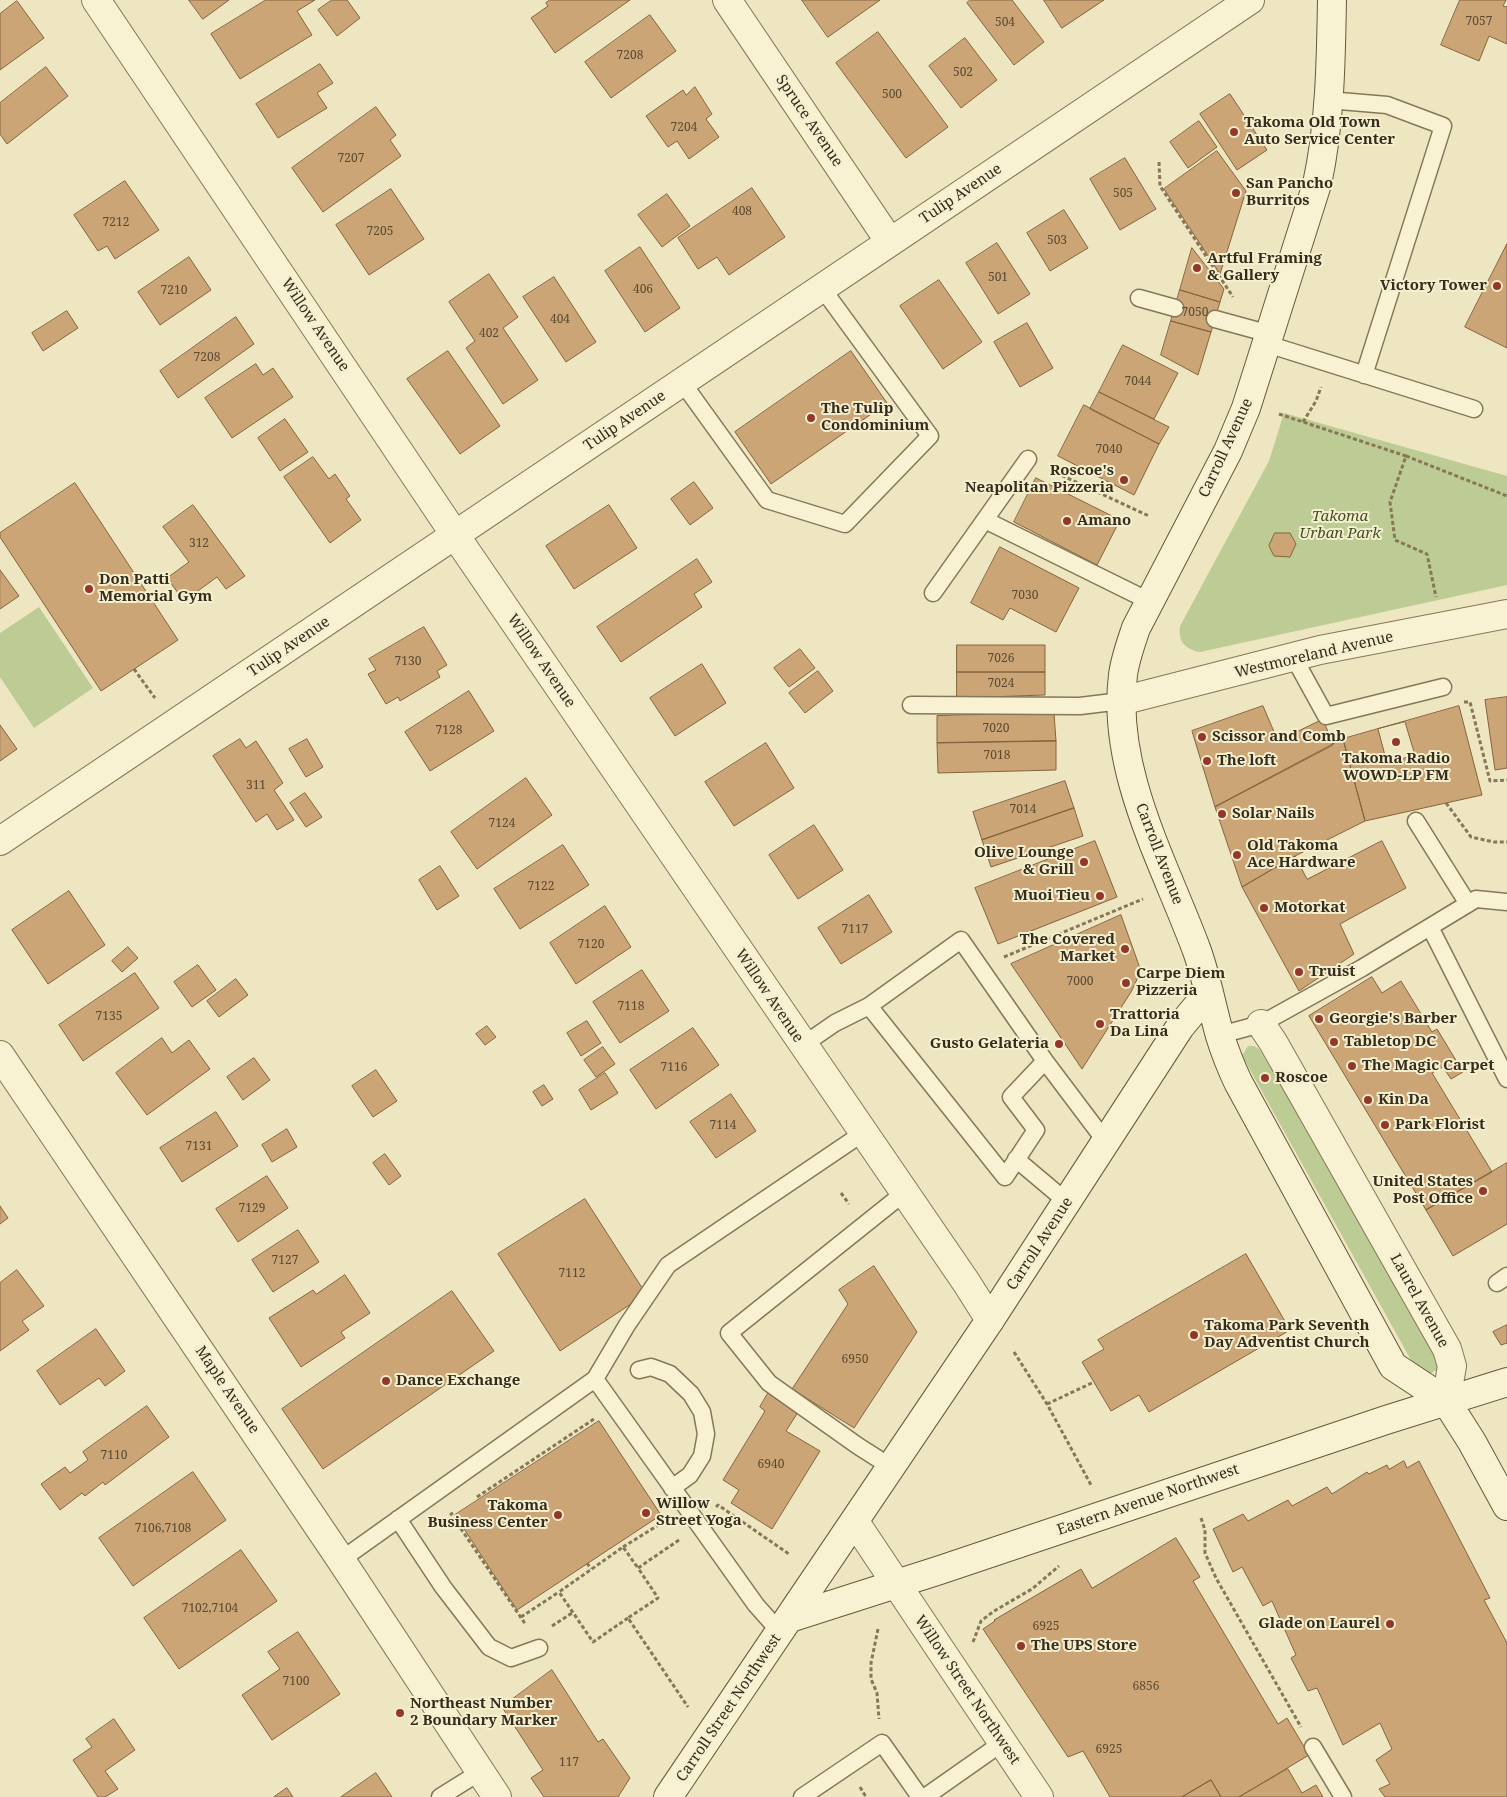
<!DOCTYPE html>
<style>
body{margin:0}
canvas{display:block;background:#ede6c0}
</style>
<canvas width="1507" height="1797"></canvas>
<script>
const c = document.querySelector('canvas').getContext('2d');
c.lineJoin = 'round';
function fill(path, color) {
  c.fillStyle = color;
  c.fill(path, 'evenodd');
}
function stroke(path, color, width, dash) {
  c.strokeStyle = color;
  c.lineWidth = width;
  c.lineCap = dash ? 'butt' : 'round';
  c.setLineDash(dash || []);
  c.stroke(path);
}
function write(font, color, halo, rows, align = 'center') {
  c.font = font + ' "Noto Serif",serif';
  c.lineWidth = 4;
  c.setLineDash([]);
  c.textBaseline = 'middle';
  c.strokeStyle = halo;
  c.fillStyle = color;
  for (const [text, x, y, turn = 0] of rows) {
    c.save();
    c.translate(x, y);
    c.rotate((+turn || 0) * Math.PI / 180);
    c.textAlign = isNaN(turn) ? turn : align;
    if (halo) c.strokeText(text, 0, 0);
    c.fillText(text, 0, 0);
    c.restore();
  }
}
fill(new Path2D(`
 M1284,413L1507,476V585L1200,652C1185,649 1178,642 1180,626L1269,461Z
 M39,607L93,688L34,728L0,677V633Z
 M1248,1046H1254L1259,1049L1402,1283L1440,1367C1432,1374 1427,1376 1417,1371L1244,1059L1243,1054Z`), '#bdcb94');
const building = new Path2D(`
 M189,0H229L203,19Z
 M266,0H315L297,11L312,35L240,79L211,34Z
 M332,0H347L360,18L337,36L318,10Z
 M550,0H630L555,53L531,18L548,6L546,3Z
 M802,0H880L828,37Z
 M970,0H1012L1044,42L1014,65L967,3Z
 M1044,0H1104L1062,28Z
 M1460,0H1506L1503,6L1507,7V44L1489,36L1479,61L1441,45Z
 M17,1L44,38L0,70V14Z
 M650,15L676,51L611,98L585,62Z
 M878,32L948,127L906,158L836,63Z
 M965,38L997,80L961,108L929,66Z
 M320,64L333,83L317,93L327,108L278,138L256,104Z
 M46,67L68,96L7,144L0,134V103Z
 M695,87L712,114L706,119L719,137L689,159L677,141L668,147L646,116L683,90L686,95Z
 M1230,94L1267,150L1237,170L1200,114Z
 M376,107L396,135L390,140L401,156L323,212L292,168Z
 M1199,121L1217,147L1188,168L1170,142Z
 M1217,151L1246,191L1220,274L1164,189Z
 M1125,158L1156,209L1120,230L1090,179Z
 M125,181L159,230L115,259L107,246L98,251L74,215Z
 M752,188L785,237L729,275L717,257L698,269L678,238Z
 M391,189L424,239L369,275L336,225Z
 M667,194L690,226L662,247L638,215Z
 M1064,210L1088,248L1050,271L1027,233Z
 M997,243L1030,294L998,314L966,263Z
 M1507,244V348L1465,327Z
 M640,247L680,308L645,332L605,271Z
 M1192,248L1224,289L1220,302L1180,290Z
 M189,257L211,290L160,325L138,292Z
 M489,274L518,317L503,328L538,380L503,404L466,348L475,341L449,302Z
 M554,277L596,342L566,362L523,297Z
 M939,280L982,342L943,369L900,306Z
 M1180,290L1220,302L1211,332L1171,321Z
 M67,311L78,328L43,351L32,333Z
 M236,317L254,344L178,398L160,371Z
 M1171,321L1211,332L1198,375L1161,355Z
 M1027,323L1053,368L1020,387L994,342Z
 M1123,345L1178,373L1154,419L1099,392Z
 M448,351L500,426L460,454L407,379Z
 M851,351L887,403L771,484L735,432Z
 M256,364L263,375L273,368L293,397L232,438L205,398Z
 M1099,392L1169,427L1159,444L1090,409Z
 M1084,405L1159,444L1134,495L1058,456Z
 M285,419L308,452L280,471L258,438Z
 M313,457L329,479L335,474L350,496L346,499L361,520L330,543L284,477Z
 M1036,478L1120,520L1097,565L1014,522Z
 M694,482L713,508L690,525L671,499Z
 M75,483L178,640L101,691L0,537V533Z
 M193,505L245,576L226,589L217,577L184,601L167,578L189,562L163,527Z
 M609,505L637,548L574,589L546,546Z
 M1275,533H1290L1296,544L1290,557L1274,556L1269,546Z
 M1000,547L1079,588L1056,632L1010,608L1003,620L971,603Z
 M697,559L712,582L694,594L702,607L621,662L597,627Z
 M0,570L19,596L0,609Z
 M424,627L447,665L437,671L440,677L400,701L398,697L386,704L368,674L376,670L369,659Z
 M957,645H1045V672H957Z
 M800,649L815,668L789,687L774,668Z
 M702,664L726,703L675,736L650,698Z
 M818,671L833,691L805,713L789,693Z
 M957,672H1045V695L957,698Z
 M469,691L494,731L430,771L405,732Z
 M1507,697V768L1495,770L1485,700Z
 M1263,706L1278,741L1323,719L1333,745L1215,807L1192,731Z
 M1459,706L1482,795L1365,821L1343,739Z
 M1054,713L1056,741L937,743V716Z
 M1405,722L1415,755L1387,763L1378,729Z
 M0,725L17,749L0,761Z
 M240,739L246,748L256,741L283,783L274,790L294,820L277,830L267,814L256,822L213,756Z
 M307,739L323,767L306,777L289,749Z
 M1343,739L1365,821L1295,856L1242,887L1215,807Z
 M1056,741V770L938,773L937,743Z
 M766,743L794,788L734,826L705,782Z
 M526,778L552,815L477,869L451,832Z
 M1065,781L1074,808L982,840L973,812Z
 M305,793L322,817L306,827L290,803Z
 M1074,808L1083,836L991,867L982,840Z
 M814,825L843,870L798,899L769,855Z
 M1095,841L1117,897L998,944L975,888Z
 M1382,841L1406,888L1340,924L1354,954L1299,991L1242,887L1295,856L1307,879Z
 M563,845L589,885L520,929L494,889Z
 M440,866L459,896L437,910L419,880Z
 M69,891L105,945L48,984L12,930Z
 M869,895L892,932L841,964L818,928Z
 M605,906L631,947L576,984L550,943Z
 M1121,915L1141,971L1131,992L1082,1069L1011,964Z
 M128,947L138,958L122,972L112,961Z
 M198,965L216,990L192,1007L174,982Z
 M642,970L669,1011L620,1043L593,1002Z
 M135,973L159,1008L83,1061L59,1025Z
 M1372,977L1382,993L1401,981L1432,1032L1437,1029L1463,1072L1451,1079L1443,1067L1432,1073L1492,1172L1426,1210L1309,1016Z
 M236,979L248,995L219,1017L207,1001Z
 M587,1021L601,1043L581,1056L567,1033Z
 M487,1026L496,1037L485,1045L476,1034Z
 M693,1028L719,1065L656,1109L630,1070Z
 M162,1038L172,1053L189,1040L210,1069L147,1115L116,1073Z
 M603,1047L615,1064L596,1077L584,1060Z
 M254,1058L270,1080L243,1100L227,1077Z
 M376,1070L397,1101L373,1117L352,1086Z
 M605,1073L618,1093L591,1110L579,1090Z
 M544,1085L553,1099L542,1106L533,1092Z
 M731,1094L756,1131L716,1158L690,1122Z
 M216,1112L238,1146L182,1182L160,1148Z
 M287,1129L297,1147L272,1162L262,1145Z
 M385,1154L401,1176L389,1185L373,1163Z
 M1507,1163V1224L1453,1256L1426,1210Z
 M267,1176L288,1208L238,1242L216,1209Z
 M585,1199L646,1294L560,1351L498,1254Z
 M0,1206L8,1218L0,1224Z
 M298,1230L319,1262L273,1292L252,1260Z
 M1246,1254L1290,1330L1149,1412L1139,1395L1111,1411L1082,1362L1104,1349L1098,1340Z
 M874,1266L917,1332L854,1428L792,1389L848,1304L839,1290Z
 M17,1270L44,1306L22,1321L29,1330L0,1351V1283Z
 M345,1275L370,1313L341,1332L345,1338L301,1367L269,1318L313,1290L316,1294Z
 M452,1291L494,1351L323,1469L282,1409Z
 M1507,1325V1343L1501,1345L1493,1332Z
 M96,1329L125,1371L105,1386L99,1378L60,1405L37,1371Z
 M770,1390L800,1409L786,1431L820,1451L772,1529L731,1503L739,1490L723,1480L765,1411L760,1407Z
 M147,1406L169,1437L105,1485L103,1482L85,1496L82,1493L60,1510L41,1484L65,1467L70,1473L88,1460L83,1452Z
 M599,1421L661,1515L517,1610L455,1515Z
 M1404,1461L1407,1468L1419,1461L1490,1598L1484,1600L1507,1643V1797H1385L1379,1789L1390,1784L1376,1760L1392,1749L1380,1723L1343,1745L1317,1688L1308,1691L1291,1658L1296,1655L1272,1601L1263,1606L1242,1567L1233,1572L1213,1529L1243,1514L1248,1521L1288,1500L1292,1506L1327,1487L1332,1494L1367,1472L1369,1474L1387,1465L1389,1469Z
 M193,1472L226,1520L133,1586L99,1538Z
 M1176,1538L1200,1577L1193,1581L1278,1724L1287,1718L1309,1755L1239,1797H1221L1211,1780L1182,1797H1110L1083,1751L1068,1757L983,1629L995,1621L994,1620L1081,1569L1092,1588Z
 M241,1550L277,1601L179,1669L144,1618Z
 M298,1632L340,1694L272,1740L242,1695L280,1669L268,1652Z
 M552,1670L598,1742L603,1739L630,1778L618,1797H544L531,1778L543,1770L502,1707Z
 M114,1719L135,1750L105,1771L118,1789L105,1797H98L73,1760L92,1747L86,1739Z
 M1288,1769L1302,1793L1316,1785L1323,1797H1239Z
 M376,1773L392,1797H341Z
 M1211,1780L1221,1797H1182Z
 M287,1788L293,1797H274Z`);
fill(building, '#cba576');
stroke(building, '#84643e', 1);
const lane = new Path2D(`
 M1328,100L1387,105L1443,126L1364,375
 M1139,298L1175,308
 M1215,319L1270,334
 M1267,344L1474,409
 M682,382L767,500L845,524L930,436L822,288
 M985,520L1149,601
 M933,593L1028,459
 M1294,658L1326,716L1443,687
 M911,705L1080,706L1121,701
 M1416,821L1468,904
 M1430,927L1507,1079
 M1220,1035L1261,1024L1362,968L1476,899L1507,902
 M803,1045L835,1023L869,1006
 M1045,1061L1011,1097L1036,1130L1005,1177L869,1006L961,940L1045,1061L1106,1142
 M1016,1159L1067,1202
 M1497,1283L1507,1276
 M639,1370L651,1367L670,1374L691,1394L702,1412L706,1434L702,1456L690,1475L672,1488
 M595,1379L627,1325L668,1265L863,1133
 M891,1467L858,1446L769,1383L729,1333L904,1193
 M398,1519L443,1587L489,1647L511,1658L539,1648
 M341,1560L595,1379L756,1605L780,1632
 M1313,1747L1343,1797
 M440,1797L480,1772
 M802,1797L882,1743L920,1797
 M925,1797L1002,1743`);
const street = new Path2D(`
 M96,0L455,535L966,1282L990,1320
 M727,0L890,242
 M1121,701L1320,650L1507,614
 M0,841L1250,0
 M1261,1024L1273,1042L1447,1349L1452,1366L1446,1401
 M0,1055L341,1560L497,1797
 M855,1522L1039,1797`);
const secondary = new Path2D(`
 M1332,0C1331,61 1330,125 1317,184L1246,408L1228,451L1136,628C1131,643 1125,659 1123,675C1111,771 1165,864 1197,951C1207,979 1212,1008 1220,1036C1225,1052 1231,1067 1238,1082L1393,1366L1446,1401L1472,1442L1507,1506
 M790,1618L940,1570L1386,1420L1507,1382
 M668,1797L990,1320L1180,1027L1209,992`);
stroke(lane, '#867758', 19);
stroke(street, '#867758', 30);
stroke(secondary, '#67583b', 30);
stroke(new Path2D(`
 M1159,162L1160,186L1233,297
 M1279,414L1406,456L1390,502L1395,540L1427,554L1436,597
 M1303,422L1316,401L1321,387
 M1406,456L1507,496
 M1050,470L1149,516
 M134,669L155,698
 M1464,702H1470L1490,781L1507,780
 M1446,803L1471,837L1494,842H1507
 M1004,957L1143,899
 M841,1193L849,1204
 M1014,1352L1047,1404L1091,1485
 M1047,1404L1094,1382
 M477,1497L594,1419
 M716,1507L718,1505L789,1554
 M453,1513L451,1514L526,1625
 M1201,1518L1205,1530V1553L1216,1578L1301,1727
 M679,1540L638,1568L658,1598L628,1618L688,1707
 M623,1547L665,1521
 M587,1563L591,1569
 M521,1617L559,1592
 M628,1618L593,1642L559,1592L623,1547L638,1568
 M552,1626L572,1613
 M878,1629L871,1663V1679L877,1693L879,1719
 M973,1642L981,1621L994,1611L1032,1589L1059,1566
 M860,1787L866,1797`), '#867758', 3, [4, 2.5]);
stroke(lane, '#f8f2d2', 16);
stroke(street, '#f8f2d2', 28);
stroke(secondary, '#f8f2d2', 28);
for (const [x, y, r, color] of [
 [1234,132,5,"#943729"],
 [1236,193,5,"#943729"],
 [1197,268,5,"#943729"],
 [1497,286,5,"#943729"],
 [811,418,5,"#943729"],
 [1124,480,5,"#943729"],
 [1067,521,5,"#943729"],
 [89,589,5,"#943729"],
 [1202,737,5,"#943729"],
 [1396,742,5,"#943729"],
 [1207,761,5,"#943729"],
 [1222,814,5,"#943729"],
 [1237,855,5,"#943729"],
 [1084,862,5,"#943729"],
 [1100,896,5,"#943729"],
 [1264,908,5,"#943729"],
 [1125,949,5,"#943729"],
 [1299,972,5,"#943729"],
 [1126,983,5,"#943729"],
 [1319,1019,5,"#943729"],
 [1100,1024,5,"#943729"],
 [1334,1042,5,"#943729"],
 [1059,1044,5,"#943729"],
 [1352,1066,5,"#943729"],
 [1265,1078,5,"#943729"],
 [1368,1100,5,"#943729"],
 [1385,1125,5,"#943729"],
 [1483,1191,5,"#943729"],
 [1194,1335,5,"#943729"],
 [386,1381,5,"#943729"],
 [646,1513,5,"#943729"],
 [558,1515,5,"#943729"],
 [1390,1624,5,"#943729"],
 [1021,1646,5,"#943729"],
 [400,1713,5,"#943729"]
]) {
  const dot = new Path2D();
  dot.arc(x, y, r, 0, 2 * Math.PI);
  c.fillStyle = color;
  c.fill(dot);
  stroke(dot, '#f5efcf', 2);
}
write('12px', '#5a4a32', null, [
 ["7057",1479,22],
 ["504",1005,23],
 ["7208",630,56],
 ["502",963,73],
 ["500",892,95],
 ["7204",684,128],
 ["7207",351,159],
 ["505",1123,194],
 ["408",742,212],
 ["7212",116,223],
 ["7205",380,232],
 ["503",1057,241],
 ["501",998,278],
 ["406",643,290],
 ["7210",174,291],
 ["7050",1195,313],
 ["404",560,320],
 ["402",489,334],
 ["7208",207,358],
 ["7044",1138,382],
 ["7040",1109,450],
 ["312",199,544],
 ["7030",1025,596],
 ["7026",1001,659],
 ["7130",408,662],
 ["7024",1001,684],
 ["7020",996,729],
 ["7128",449,731],
 ["7018",997,756],
 ["311",256,786],
 ["7014",1023,810],
 ["7124",502,824],
 ["7122",541,887],
 ["7117",855,930],
 ["7120",591,945],
 ["7000",1080,982],
 ["7118",631,1007],
 ["7135",109,1017],
 ["7116",674,1068],
 ["7114",723,1126],
 ["7131",199,1147],
 ["7129",252,1209],
 ["7127",285,1261],
 ["7112",572,1274],
 ["6950",855,1360],
 ["7110",114,1456],
 ["6940",771,1465],
 ["7106,7108",163,1529],
 ["7102,7104",210,1609],
 ["6925",1046,1627],
 ["7100",296,1682],
 ["6856",1146,1687],
 ["6925",1109,1750],
 ["117",569,1763]
]);
write('15px', '#352c1c', '#f5efcf', [
 ["Spruce Avenue",809,121,56],
 ["Tulip Avenue",961,194,-34],
 ["Willow Avenue",315,325,56],
 ["Tulip Avenue",625,421,-34],
 ["Carroll Avenue",1226,448,-65],
 ["Tulip Avenue",289,647,-34],
 ["Westmoreland Avenue",1314,655,-13],
 ["Willow Avenue",541,661,56],
 ["Carroll Avenue",1159,854,69],
 ["Willow Avenue",769,996,56],
 ["Carroll Avenue",1040,1244,-57],
 ["Laurel Avenue",1419,1301,61],
 ["Maple Avenue",227,1390,56],
 ["Eastern Avenue Northwest",1148,1500,-19],
 ["Willow Street Northwest",967,1690,56],
 ["Carroll Street Northwest",729,1708,-56]
]);
write('bold 15px', '#352c1c', '#f5efcf', [
 ["Takoma Old Town",1244,123],
 ["Auto Service Center",1244,140],
 ["San Pancho",1246,184],
 ["Burritos",1246,201],
 ["Artful Framing",1207,259],
 ["& Gallery",1207,276],
 ["Victory Tower",1487,286,"right"],
 ["The Tulip",821,409],
 ["Condominium",821,426],
 ["Roscoe's",1114,471,"right"],
 ["Neapolitan Pizzeria",1114,488,"right"],
 ["Amano",1077,521],
 ["Don Patti",99,580],
 ["Memorial Gym",99,597],
 ["Scissor and Comb",1212,737],
 ["Takoma Radio",1396,759,"center"],
 ["WOWD-LP FM",1396,776,"center"],
 ["The loft",1217,761],
 ["Solar Nails",1232,814],
 ["Old Takoma",1247,846],
 ["Ace Hardware",1247,863],
 ["Olive Lounge",1074,853,"right"],
 ["& Grill",1074,870,"right"],
 ["Muoi Tieu",1090,896,"right"],
 ["Motorkat",1274,908],
 ["The Covered",1115,940,"right"],
 ["Market",1115,957,"right"],
 ["Truist",1309,972],
 ["Carpe Diem",1136,974],
 ["Pizzeria",1136,991],
 ["Trattoria",1110,1015],
 ["Da Lina",1110,1032],
 ["Georgie's Barber",1329,1019],
 ["Tabletop DC",1344,1042],
 ["Gusto Gelateria",1049,1044,"right"],
 ["The Magic Carpet",1362,1066],
 ["Roscoe",1275,1078],
 ["Kin Da",1378,1100],
 ["Park Florist",1395,1125],
 ["United States",1473,1182,"right"],
 ["Post Office",1473,1199,"right"],
 ["Takoma Park Seventh",1204,1326],
 ["Day Adventist Church",1204,1343],
 ["Dance Exchange",396,1381],
 ["Willow",656,1504],
 ["Street Yoga",656,1521],
 ["Takoma",548,1506,"right"],
 ["Business Center",548,1523,"right"],
 ["Glade on Laurel",1380,1624,"right"],
 ["The UPS Store",1031,1646],
 ["Northeast Number",410,1704],
 ["2 Boundary Marker",410,1721]
], 'left');
write('italic 15px', '#3f5123', '#f5efcf', [
 ["Takoma",1340,517],
 ["Urban Park",1340,534]
]);
</script>
